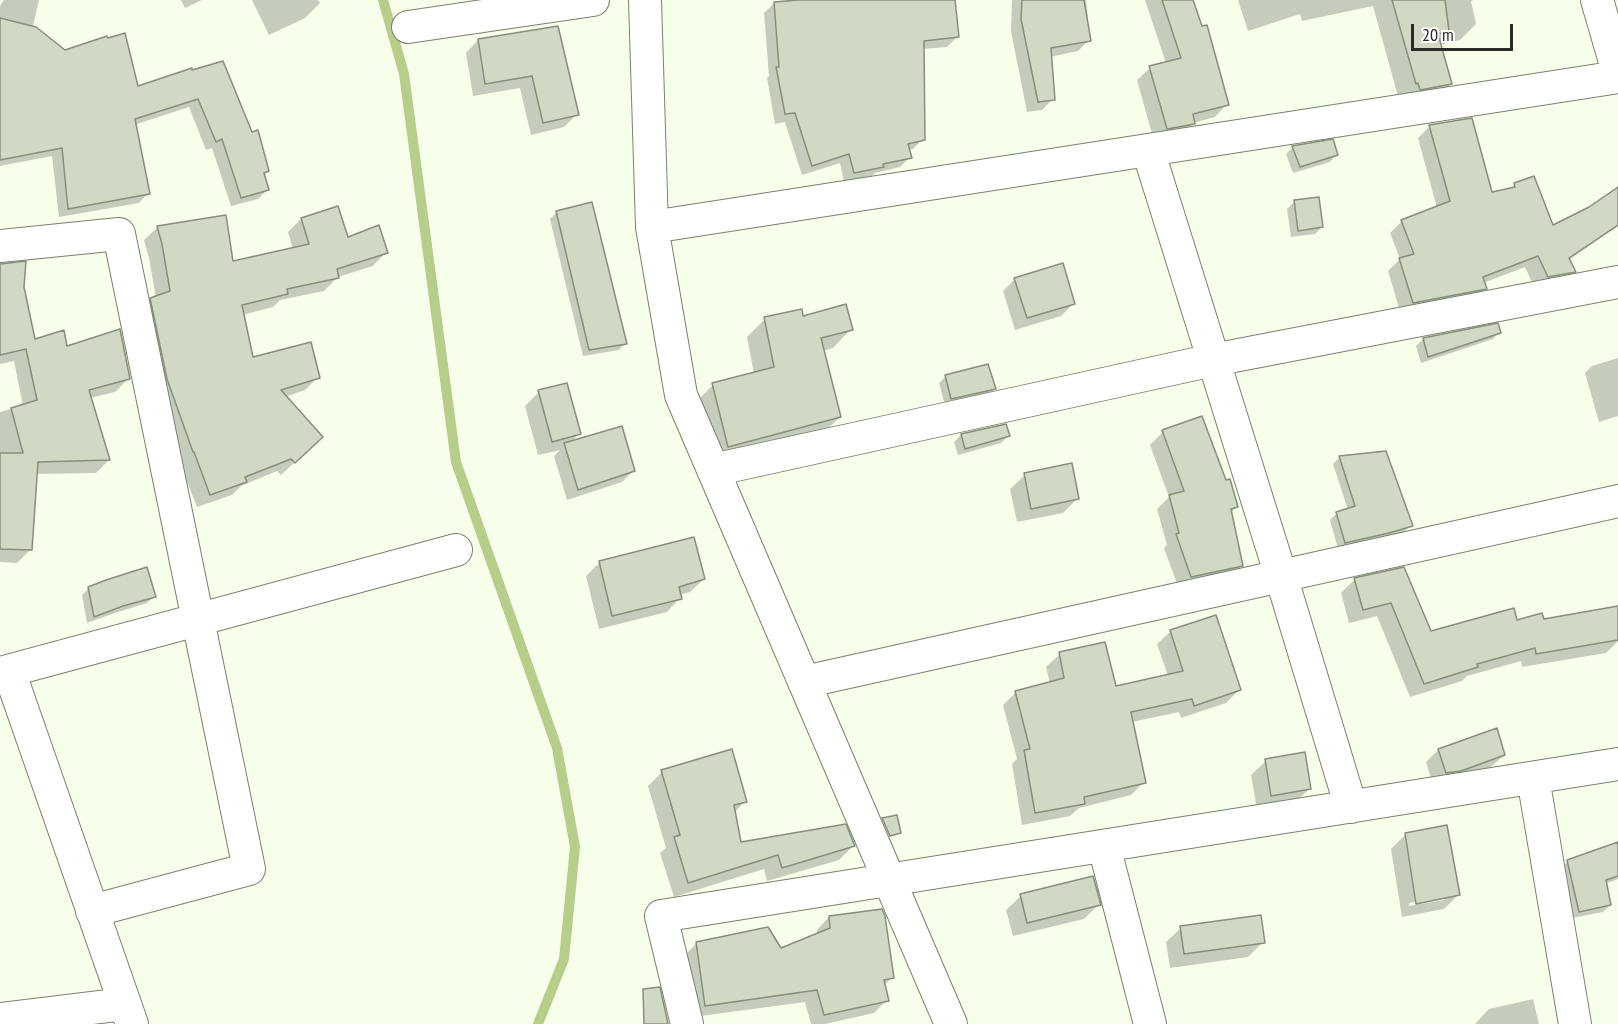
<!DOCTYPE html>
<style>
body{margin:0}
#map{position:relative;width:1618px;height:1024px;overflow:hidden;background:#f7ffea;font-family:"PT Sans Narrow",sans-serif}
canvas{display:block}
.scale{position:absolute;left:1411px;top:24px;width:102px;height:27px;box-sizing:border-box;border:3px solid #2a2d25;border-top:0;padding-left:8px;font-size:18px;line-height:21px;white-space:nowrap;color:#2a2d25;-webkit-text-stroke:4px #fff;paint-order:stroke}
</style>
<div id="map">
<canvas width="1618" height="1024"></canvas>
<div class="scale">20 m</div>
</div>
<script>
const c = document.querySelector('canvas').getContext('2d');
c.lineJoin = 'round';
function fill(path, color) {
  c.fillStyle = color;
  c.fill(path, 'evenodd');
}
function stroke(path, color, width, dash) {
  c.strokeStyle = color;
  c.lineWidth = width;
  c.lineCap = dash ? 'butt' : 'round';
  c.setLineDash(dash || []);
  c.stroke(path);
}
fill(new Path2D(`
 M4,0H39L33,26L64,52L137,88L191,70L267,171L263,175L267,190L258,199L231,206L212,148L206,150L189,107L134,125L148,193L139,203L59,217L52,156L0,166V6Z
 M181,0H202L185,8Z
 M252,0H318L320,3L305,18L269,35Z
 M811,0H873L957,37L947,47L923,49V139L913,149L908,150L910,157L900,167L875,173L872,176L844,182L840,163L802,175L785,122L775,124L767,78L769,76L764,13L774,3Z
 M1012,0H1086L1088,17L1086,19L1089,40L1078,51L1050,57L1053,99L1042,110L1027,112L1011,31Z
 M1145,0H1192L1227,104L1215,117L1193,123L1181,137L1154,141L1137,80L1150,68L1166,63Z
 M1238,0H1474L1471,1L1476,24L1460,40L1440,45L1451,84L1434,100H1399L1373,6L1302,21L1300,14L1248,31Z
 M556,28L577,114L564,127L531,135L520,88L473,96L466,53L478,40Z
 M1430,126L1491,194L1510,189L1515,185L1553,227L1618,202V226L1569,260L1574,271L1562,283L1535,289L1525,267L1483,283L1485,289L1473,301L1401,315L1388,271L1400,259L1390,233L1402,221L1437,208L1418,138Z
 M1293,147L1336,155L1330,162L1293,173L1286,154Z
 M1294,202L1322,227L1315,234L1291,237L1287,209Z
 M557,212L625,343L619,350L583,356L550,219Z
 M301,219L347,239L386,252L373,266L338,277L324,291L280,300L273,307L242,315L251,359L318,377L305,390L285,397L308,450L281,475L277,471L241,486L232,495L197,507L180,464L138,313L151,299L156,298L149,258L144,240L158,227L232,263L293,249L288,232Z
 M0,273L23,287L34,341L66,348L129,378L115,392L90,398L109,460L96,473L35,474L30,550L17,563L0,562V412L23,406L14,361L0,364Z
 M1015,279L1073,304L1061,316L1015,330L1003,291Z
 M802,318L851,329L833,348L823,351L840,417L821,435L710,464L695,403L713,385L754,374L747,337L765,319Z
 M1499,332L1493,339L1421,363L1416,346L1423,339Z
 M1618,358V416L1599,422L1585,373L1592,366Z
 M946,376L994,389L987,396L945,405L939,383Z
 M539,392L579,434L570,443L633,471L622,482L567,500L554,456L560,450L538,455L525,406Z
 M1163,432L1236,507L1231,513L1242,565L1229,578L1179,589L1164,548L1167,545L1157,509L1169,497L1150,445Z
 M961,435L1008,436L1001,443L958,455L954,442Z
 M1340,457L1411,525L1404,532L1338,549L1330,520L1337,513L1348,510L1333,464Z
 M1025,475L1078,498L1063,513L1017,522L1010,489Z
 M599,563L704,579L690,592L680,595V598L667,612L599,629L586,576Z
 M1403,569L1430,633L1516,621L1618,623V641L1606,653L1522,667L1521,661L1467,676L1462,681L1410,697L1377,616L1349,623L1341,593L1355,579Z
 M89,588L154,596L147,603L115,613L87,623L82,595Z
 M1171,631L1239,690L1226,703L1181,718L1179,712L1132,722L1144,782L1131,795L1079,808L1070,816L1022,825L1012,764L1017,759L1003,705L1016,692L1050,684L1046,667L1060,654L1115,688L1168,676L1157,644Z
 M1438,750L1504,755L1491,767L1448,783L1433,785L1426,762Z
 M1266,761L1309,789L1295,803L1257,810L1251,775Z
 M662,772L745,801L734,813L740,843L853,846L839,860L767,881L764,869L674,897L660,853L666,848L648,786Z
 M1406,834L1458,895L1444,909L1402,917L1391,849ZM1444,897V900L1409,906V903Z
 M1618,843V879L1605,884L1610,905L1603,912L1572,918L1561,868L1568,861Z
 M1021,896L1099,904L1084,919L1013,936L1006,910Z
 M829,917L892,978L883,986L887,1000L874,1013L825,1024H811L805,1002L693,1017L684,956L697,943L780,950L817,934V930Z
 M1181,928L1263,942L1248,957L1170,968L1166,942Z
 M1533,999L1539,1024H1475L1489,1009Z`), '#0003');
stroke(new Path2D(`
 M383,0L404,74L456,462L557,748L575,847L564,959L538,1024`), '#b6ce8a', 10);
const building = new Path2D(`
 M798,0H955L959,37L924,41L925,140L908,144L912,158L883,164L884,167L854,173L849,154L812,166L795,113L785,114L776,67H779L774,2Z
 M1022,0H1084L1091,41L1051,48L1055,100L1038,102L1021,19Z
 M1162,0H1193L1202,26L1207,25L1229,105L1193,114L1195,124L1167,129L1149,66L1181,58Z
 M1392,0H1445L1449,31L1438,34L1452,84L1420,90L1418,83L1416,84Z
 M0,18L36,27L65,50L107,36L108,38L125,33L138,86L192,68V70L223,61L252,132L258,130L269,171L264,173L269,190L241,198L222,139L216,142L198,99L135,119L150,194L68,209L62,148L0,160Z
 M558,26L579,115L543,123L532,76L485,84L478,39Z
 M1472,118L1492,192L1515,187L1514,183L1534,176L1553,225L1589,207L1618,187V225L1569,258L1576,272L1548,277L1538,256L1483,277L1487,289L1413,303L1399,258L1414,254L1401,220L1450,201L1429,125Z
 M1333,139L1338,155L1300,167L1292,146Z
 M1319,197L1323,227L1298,231L1294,200Z
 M592,202L627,344L589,350L556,211Z
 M338,206L348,237L379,225L388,253L337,269L339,278L287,289L288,294L242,305L253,357L311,342L320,378L281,390L323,437L295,463L291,459L245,477L247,482L210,495L194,452H193L167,379L150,298L170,291L162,244L157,226L226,215L233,261L309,244L301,218Z
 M26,261L24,287L35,339L64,330L67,346L120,329L130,379L89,390L110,460L38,462L32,550L0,549V453H23L11,408L37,400L26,349L0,355V264Z
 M1063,263L1075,304L1027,318L1014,278Z
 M846,304L853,330L821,338L841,417L728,447L712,383L774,367L764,317L802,309L803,316Z
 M1498,323L1501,333L1428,357L1423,338Z
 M988,364L996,389L951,399L945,375Z
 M567,383L581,434L552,442L538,390Z
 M1202,416L1226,480L1230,479L1238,507L1231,509L1243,566L1191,577L1176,534L1179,533L1169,495L1184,491L1162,430Z
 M1006,424L1010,436L965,449L961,434Z
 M622,426L635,471L578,490L564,443Z
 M1386,451L1413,526L1389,533L1345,543L1336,512L1355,506L1339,456Z
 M1072,463L1079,499L1031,509L1024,473Z
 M694,537L705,579L679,587L682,599L612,616L599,561Z
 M147,567L156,597L123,606L94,617L88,587L106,580Z
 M1404,567L1431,631L1514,608L1517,620L1542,613L1544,619L1618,606V640L1536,654L1535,648L1477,664L1478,667L1424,684L1391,603L1363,610L1354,578Z
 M1216,615L1241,690L1194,706L1192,699L1131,712L1146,783L1084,797L1085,804L1035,813L1024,750L1030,749L1015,691L1064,678L1059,652L1105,642L1116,686L1183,671L1170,630Z
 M1497,728L1505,755L1461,771L1446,773L1438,749Z
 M732,749L747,802L734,805L741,842L846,824L855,846L782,868L778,855L688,883L674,837L680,835L661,770Z
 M1305,752L1311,789L1271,796L1265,759Z
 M897,815L901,833L890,836L882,818Z
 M1447,825L1460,895L1416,904L1405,833Z
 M1618,842V876L1606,880L1611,905L1579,912L1567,860Z
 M1093,876L1101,905L1027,923L1020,894Z
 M882,909L885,916L894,978L884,980L889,1001L824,1015L817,990L705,1006L696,942L768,927L781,948L830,928L829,916Z
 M1261,915L1265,943L1184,954L1180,926Z
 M660,987L668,1024H644L643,989Z`);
fill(building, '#d1d9c4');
stroke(building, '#878e7c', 1.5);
const minor = new Path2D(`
 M645,0L652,227L681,395L951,1024
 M1597,0L1618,72
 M408,27L593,0
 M1148,150L1281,576L1351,807
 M652,227L1618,77
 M0,246L119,234L249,869L92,911
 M713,470L1213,360L1618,282
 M9,671L132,1024
 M0,673L456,550
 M804,682L1618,501
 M1533,778L1575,1024
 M1104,846L1150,1024
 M0,1019L125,1004
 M687,1024L661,916L1618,764`);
stroke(minor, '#7a816f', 34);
stroke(minor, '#fff', 32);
</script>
